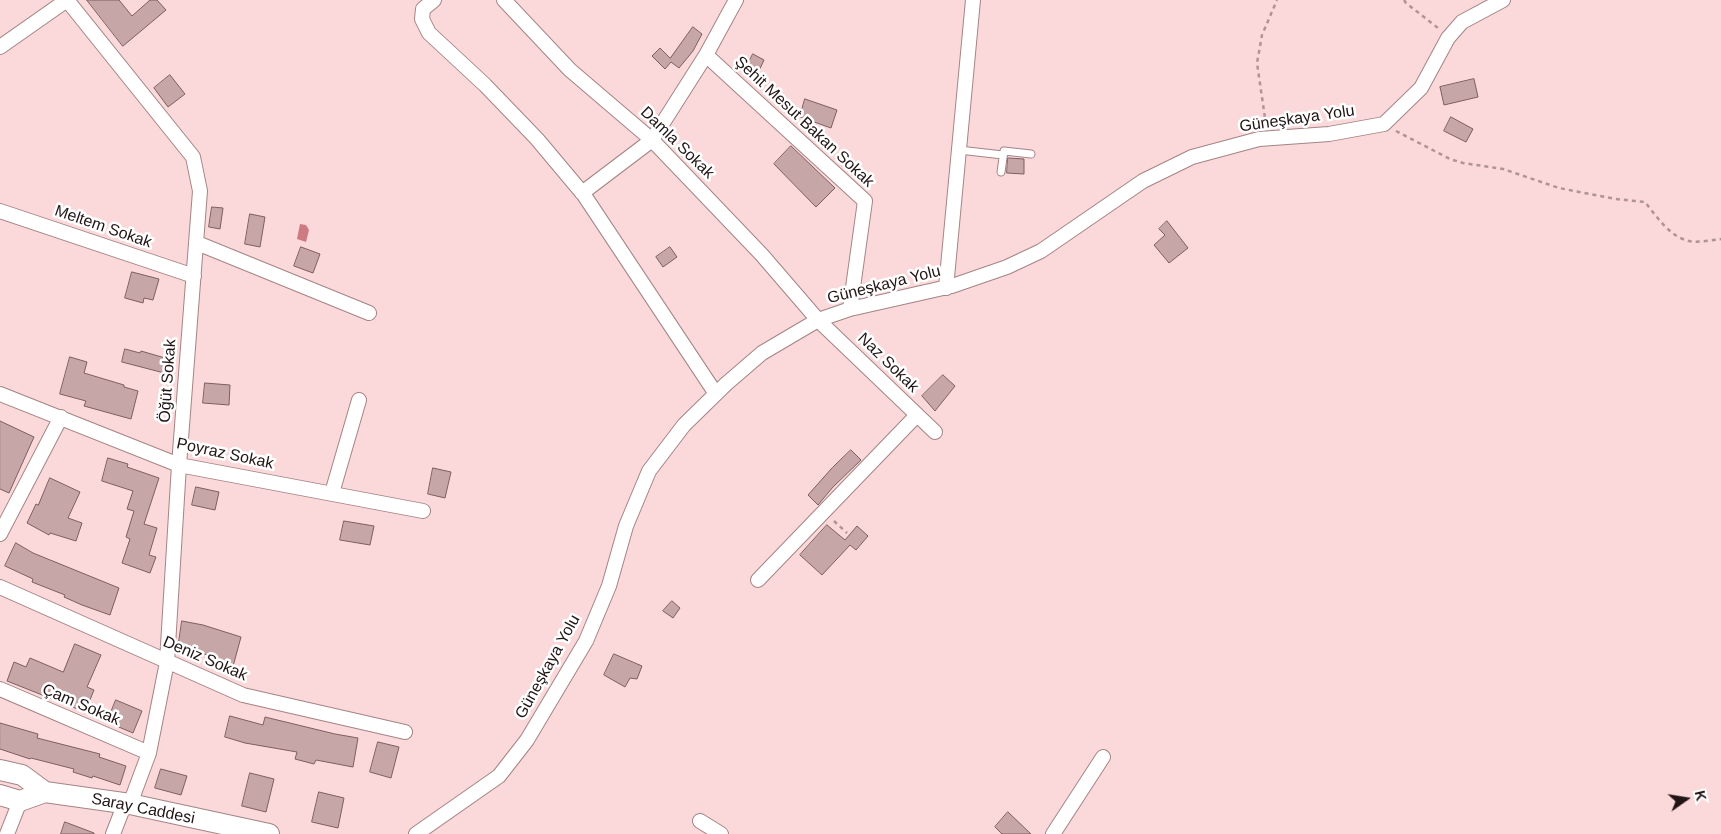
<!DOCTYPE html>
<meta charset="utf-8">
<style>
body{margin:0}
#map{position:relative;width:1721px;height:834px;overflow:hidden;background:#fbd8d9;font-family:Helvetica,sans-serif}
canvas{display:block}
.north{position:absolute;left:1661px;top:774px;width:50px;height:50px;-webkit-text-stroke:4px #fff;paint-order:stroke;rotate:77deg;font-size:14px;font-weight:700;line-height:20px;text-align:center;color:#201415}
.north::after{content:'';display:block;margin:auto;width:18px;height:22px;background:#201415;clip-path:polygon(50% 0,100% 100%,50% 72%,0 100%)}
</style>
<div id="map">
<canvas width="1721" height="834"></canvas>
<div class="north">K</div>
</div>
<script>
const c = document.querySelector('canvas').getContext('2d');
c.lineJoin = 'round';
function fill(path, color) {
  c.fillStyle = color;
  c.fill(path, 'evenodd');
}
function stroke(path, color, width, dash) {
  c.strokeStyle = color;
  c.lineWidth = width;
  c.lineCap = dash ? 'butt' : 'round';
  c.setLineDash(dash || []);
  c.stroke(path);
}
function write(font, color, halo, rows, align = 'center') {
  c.font = font + ' Helvetica,sans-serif';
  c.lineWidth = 5;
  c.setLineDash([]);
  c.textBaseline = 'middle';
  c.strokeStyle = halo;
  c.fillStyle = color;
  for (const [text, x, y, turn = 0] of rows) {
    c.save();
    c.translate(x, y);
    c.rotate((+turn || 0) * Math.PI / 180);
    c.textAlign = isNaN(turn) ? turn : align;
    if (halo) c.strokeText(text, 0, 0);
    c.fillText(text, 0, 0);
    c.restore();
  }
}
fill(new Path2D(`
 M300,224L306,225L309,230L306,242L297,239Z`), '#cd7a80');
const building = new Path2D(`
 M87,0H119L132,16L150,0H157L166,10L123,46Z
 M693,27L702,34L693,51L679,68L671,62L665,69L652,56L660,48L670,58Z
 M753,54L764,60L758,73L747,66Z
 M170,75L185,94L168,107L154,88Z
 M1474,79L1478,97L1444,105L1440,87Z
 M805,99L837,110L831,128L800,117Z
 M1451,117L1473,129L1466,142L1444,131Z
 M791,146L835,188L816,207L774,164Z
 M1008,158L1024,159V174L1007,173Z
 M212,207L223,208L220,229L209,227Z
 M250,214L265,217L260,247L245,244Z
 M1167,221L1188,248L1169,263L1154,245L1165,235L1159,229Z
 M301,247L320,254L313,273L294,266Z
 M670,247L677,257L663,267L656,257Z
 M132,272L159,279L153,300L144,298L143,303L125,298Z
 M125,349L140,353L141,351L172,360L168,374L122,362Z
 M70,357L87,362L84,373L124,385V387L138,391L131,419L84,406L86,401L60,394Z
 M943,375L955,386L935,411L922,396Z
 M205,383L230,385L229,405L203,403Z
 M0,421L34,437L9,493L0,489Z
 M851,450L861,460L833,487L818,505L808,495L832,468Z
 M108,458L128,464L127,467L159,478L144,524L157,528L149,555L156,557L150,573L122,563L130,539L126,537L134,511L127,509L133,491L102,481Z
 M433,468L451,472L445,498L428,494Z
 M50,478L80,492L68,518L82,523L76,541L50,533L49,535L27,523L36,504L38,505Z
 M196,487L219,492L215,510L192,505Z
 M344,521L374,526L370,545L340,540Z
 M827,525L845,540L857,526L868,536L856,550L850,545L822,575L800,555Z
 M16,543L33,553L119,588L110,615L82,605L64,597L65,595L32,582L33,579L5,566Z
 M672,601L680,608L673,618L663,611Z
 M182,621L203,625L241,637L232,670L208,661L209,655L178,649Z
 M75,644L101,655L87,687L94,690L85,712L7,681L14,662L26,667L30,658L63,672Z
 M614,654L642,666L637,679L630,678L625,687L604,675Z
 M116,700L142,711L133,733L107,722Z
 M230,716L263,725L265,717L335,734L358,738L353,767L316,760L314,764L295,759L297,752L245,743L225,737Z
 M0,723L38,734L37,738L100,754L99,757L126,766L120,785L93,776L92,778L73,772L74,769L31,758L30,759L0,749Z
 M378,742L399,747L391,778L370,772Z
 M161,769L187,776L181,795L155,788Z
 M250,773L274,779L266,812L242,806Z
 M319,792L344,798L338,828L312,822Z
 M1008,812L1031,834H1002L995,827Z
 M65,822L94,833V834H61Z`);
fill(building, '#c7a6a7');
stroke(building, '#7d5f60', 1);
const lane = new Path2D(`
 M959,150L1003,155
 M1001,172L1004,151L1031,154`);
const street = new Path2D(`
 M67,0L193,157L200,191L179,465L167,662L149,753L130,804
 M434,0L423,9L422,19L429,33L485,85L537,139L584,195L716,394
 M504,0L570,70L652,140L762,255L818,320L935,432
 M0,47L67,0
 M706,55L865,201L850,309
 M582,193L652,140L706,55L736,0
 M0,211L194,276
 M197,243L369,313
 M946,288L973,0
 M0,394L179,465L423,511
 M332,493L359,400
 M0,534L61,417
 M758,580L917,415
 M0,587L243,695L405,732
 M0,689L149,753
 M700,821L721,834
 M7,834L20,801
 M113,834L125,803
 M416,834L499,776L527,740L586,641L609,586L626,526L649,471L684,425L726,384L762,353L818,320L850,309L952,286L1007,267L1041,251L1143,181L1192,157L1259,139L1329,134L1384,124L1421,88L1448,38L1462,22L1503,0
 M1053,834L1103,757`);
const secondary = new Path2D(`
 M0,770L22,775L45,792L130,804L269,834
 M0,795L20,801L45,792`);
stroke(lane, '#a48485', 9);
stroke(street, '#a48485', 16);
stroke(secondary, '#a48485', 22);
stroke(new Path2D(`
 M1404,0L1406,3L1438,28
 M1266,125L1257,63L1262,35L1277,0
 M1396,131L1450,159L1463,163L1503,169L1559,188L1616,199L1645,202C1657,217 1670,237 1689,241C1699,243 1711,240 1721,239
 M834,521L847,533`), '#af9495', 2.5, [4, 4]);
stroke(lane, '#fff', 7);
stroke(street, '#fff', 14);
stroke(secondary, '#fff', 20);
write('16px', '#201415', '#fff', [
 ["Güneşkaya Yolu",1297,119,-8],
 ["Şehit Mesut Bakan Sokak",804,122,43],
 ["Damla Sokak",677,143,44],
 ["Meltem Sokak",103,227,19],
 ["Güneşkaya Yolu",884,285,-14],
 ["Naz Sokak",888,363,44],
 ["Öğüt Sokak",168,381,-86],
 ["Poyraz Sokak",225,454,12],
 ["Deniz Sokak",205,659,23],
 ["Güneşkaya Yolu",548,667,-61],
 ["Çam Sokak",81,705,23],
 ["Saray Caddesi",143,809,11]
]);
</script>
